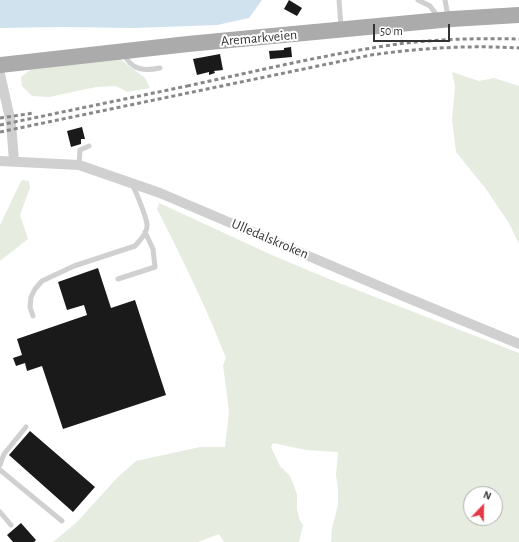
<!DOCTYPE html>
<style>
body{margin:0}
#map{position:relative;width:519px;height:542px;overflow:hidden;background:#fff;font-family:"Alegreya Sans",sans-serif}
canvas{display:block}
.north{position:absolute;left:463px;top:486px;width:40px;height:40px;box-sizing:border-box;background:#fff;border:1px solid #adadad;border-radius:50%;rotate:22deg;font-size:11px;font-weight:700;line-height:16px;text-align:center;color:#333}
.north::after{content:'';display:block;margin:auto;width:14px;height:18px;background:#e63946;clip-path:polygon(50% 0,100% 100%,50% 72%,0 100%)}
.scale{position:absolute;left:373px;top:24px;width:77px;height:18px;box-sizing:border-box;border:2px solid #333;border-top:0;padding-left:5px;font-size:12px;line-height:14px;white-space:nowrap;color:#333;-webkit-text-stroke:3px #fff;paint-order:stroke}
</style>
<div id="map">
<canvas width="519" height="542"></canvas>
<div class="north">N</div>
<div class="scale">50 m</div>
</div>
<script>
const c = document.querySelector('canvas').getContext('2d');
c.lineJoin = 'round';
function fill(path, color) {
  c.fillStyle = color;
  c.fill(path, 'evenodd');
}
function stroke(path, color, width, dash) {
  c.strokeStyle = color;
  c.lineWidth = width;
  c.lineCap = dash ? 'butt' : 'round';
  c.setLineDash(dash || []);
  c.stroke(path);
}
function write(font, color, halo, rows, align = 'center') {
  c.font = font + ' "Alegreya Sans",sans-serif';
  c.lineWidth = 4;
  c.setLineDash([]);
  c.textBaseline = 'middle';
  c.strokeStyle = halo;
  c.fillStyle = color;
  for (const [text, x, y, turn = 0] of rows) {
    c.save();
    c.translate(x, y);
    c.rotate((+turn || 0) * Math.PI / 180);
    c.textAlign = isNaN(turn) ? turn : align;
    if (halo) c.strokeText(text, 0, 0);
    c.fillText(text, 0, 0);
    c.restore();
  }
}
fill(new Path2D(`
 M120,59L145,78L150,88L127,92L116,86L96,87L49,97L32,96L22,86L21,77L33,68Z
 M452,72L479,81L494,78L519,86V244L509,223L486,189L456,152L452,120L455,86Z
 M23,180L29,181L30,188L20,215L28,239L0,261V225L21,181Z
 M159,203L274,256L334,281L519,353V542H331L332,528L338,505V489L336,475L338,452L306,450L273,443L271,447L280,466L290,476L297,494V509L300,521L303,525L299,542H224L219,534L198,542H53L77,522L117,478L136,461L200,447H225L229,411L223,365L226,358C206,307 182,258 157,209ZM471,494H495V518H471Z`), '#e6ecdf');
fill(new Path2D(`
 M0,0H262L249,18L217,25L134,28L62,27L0,28Z`), '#cfe2ee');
fill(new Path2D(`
 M289,0L302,8L297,16L284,9Z
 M291,47L292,57L270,59L269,51L284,50V48Z
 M220,54L223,70L214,71L215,73L209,75V72L197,75L193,59Z
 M82,127L85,139H81V144L71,147L67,131Z
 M98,268L111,308L135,300L166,395L63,429L42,366L27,371L25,363L16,366L13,358L22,355L17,339L87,315L84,305L67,310L58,282Z
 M30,431L95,487L73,512L9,455Z
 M21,523L36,540L34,542H13L7,535Z`), '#1a1a1a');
stroke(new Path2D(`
 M339,0L341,27
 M418,0L430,6L439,18
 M445,0L448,16
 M124,54C132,71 145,71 160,68
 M79,165L80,150L89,146
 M118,279L155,267L153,249L145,232
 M33,316L30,307L31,297L35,289L42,281L74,266L135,246C140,240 148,233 147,224C146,216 136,192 132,184
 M0,465L4,454L26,427
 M0,470L62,521
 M0,512L11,525`), '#d0d0d0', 5);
stroke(new Path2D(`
 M0,74L11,123L14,161
 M0,161L79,165L160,193L398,294L519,344`), '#d0d0d0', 10);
stroke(new Path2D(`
 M0,65L188,44L452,19L519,15`), '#ababab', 16);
stroke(new Path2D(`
 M187,86C257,71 327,54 398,44C438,39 479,38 519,39
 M0,118L34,113
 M0,125L192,85
 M0,132L371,55C420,48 469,45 519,48`), '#888', 3, [4, 3]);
write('14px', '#333', '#fff', [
 ["Aremarkveien",259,38,-5],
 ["Ulledalskroken",270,239,23]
]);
</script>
